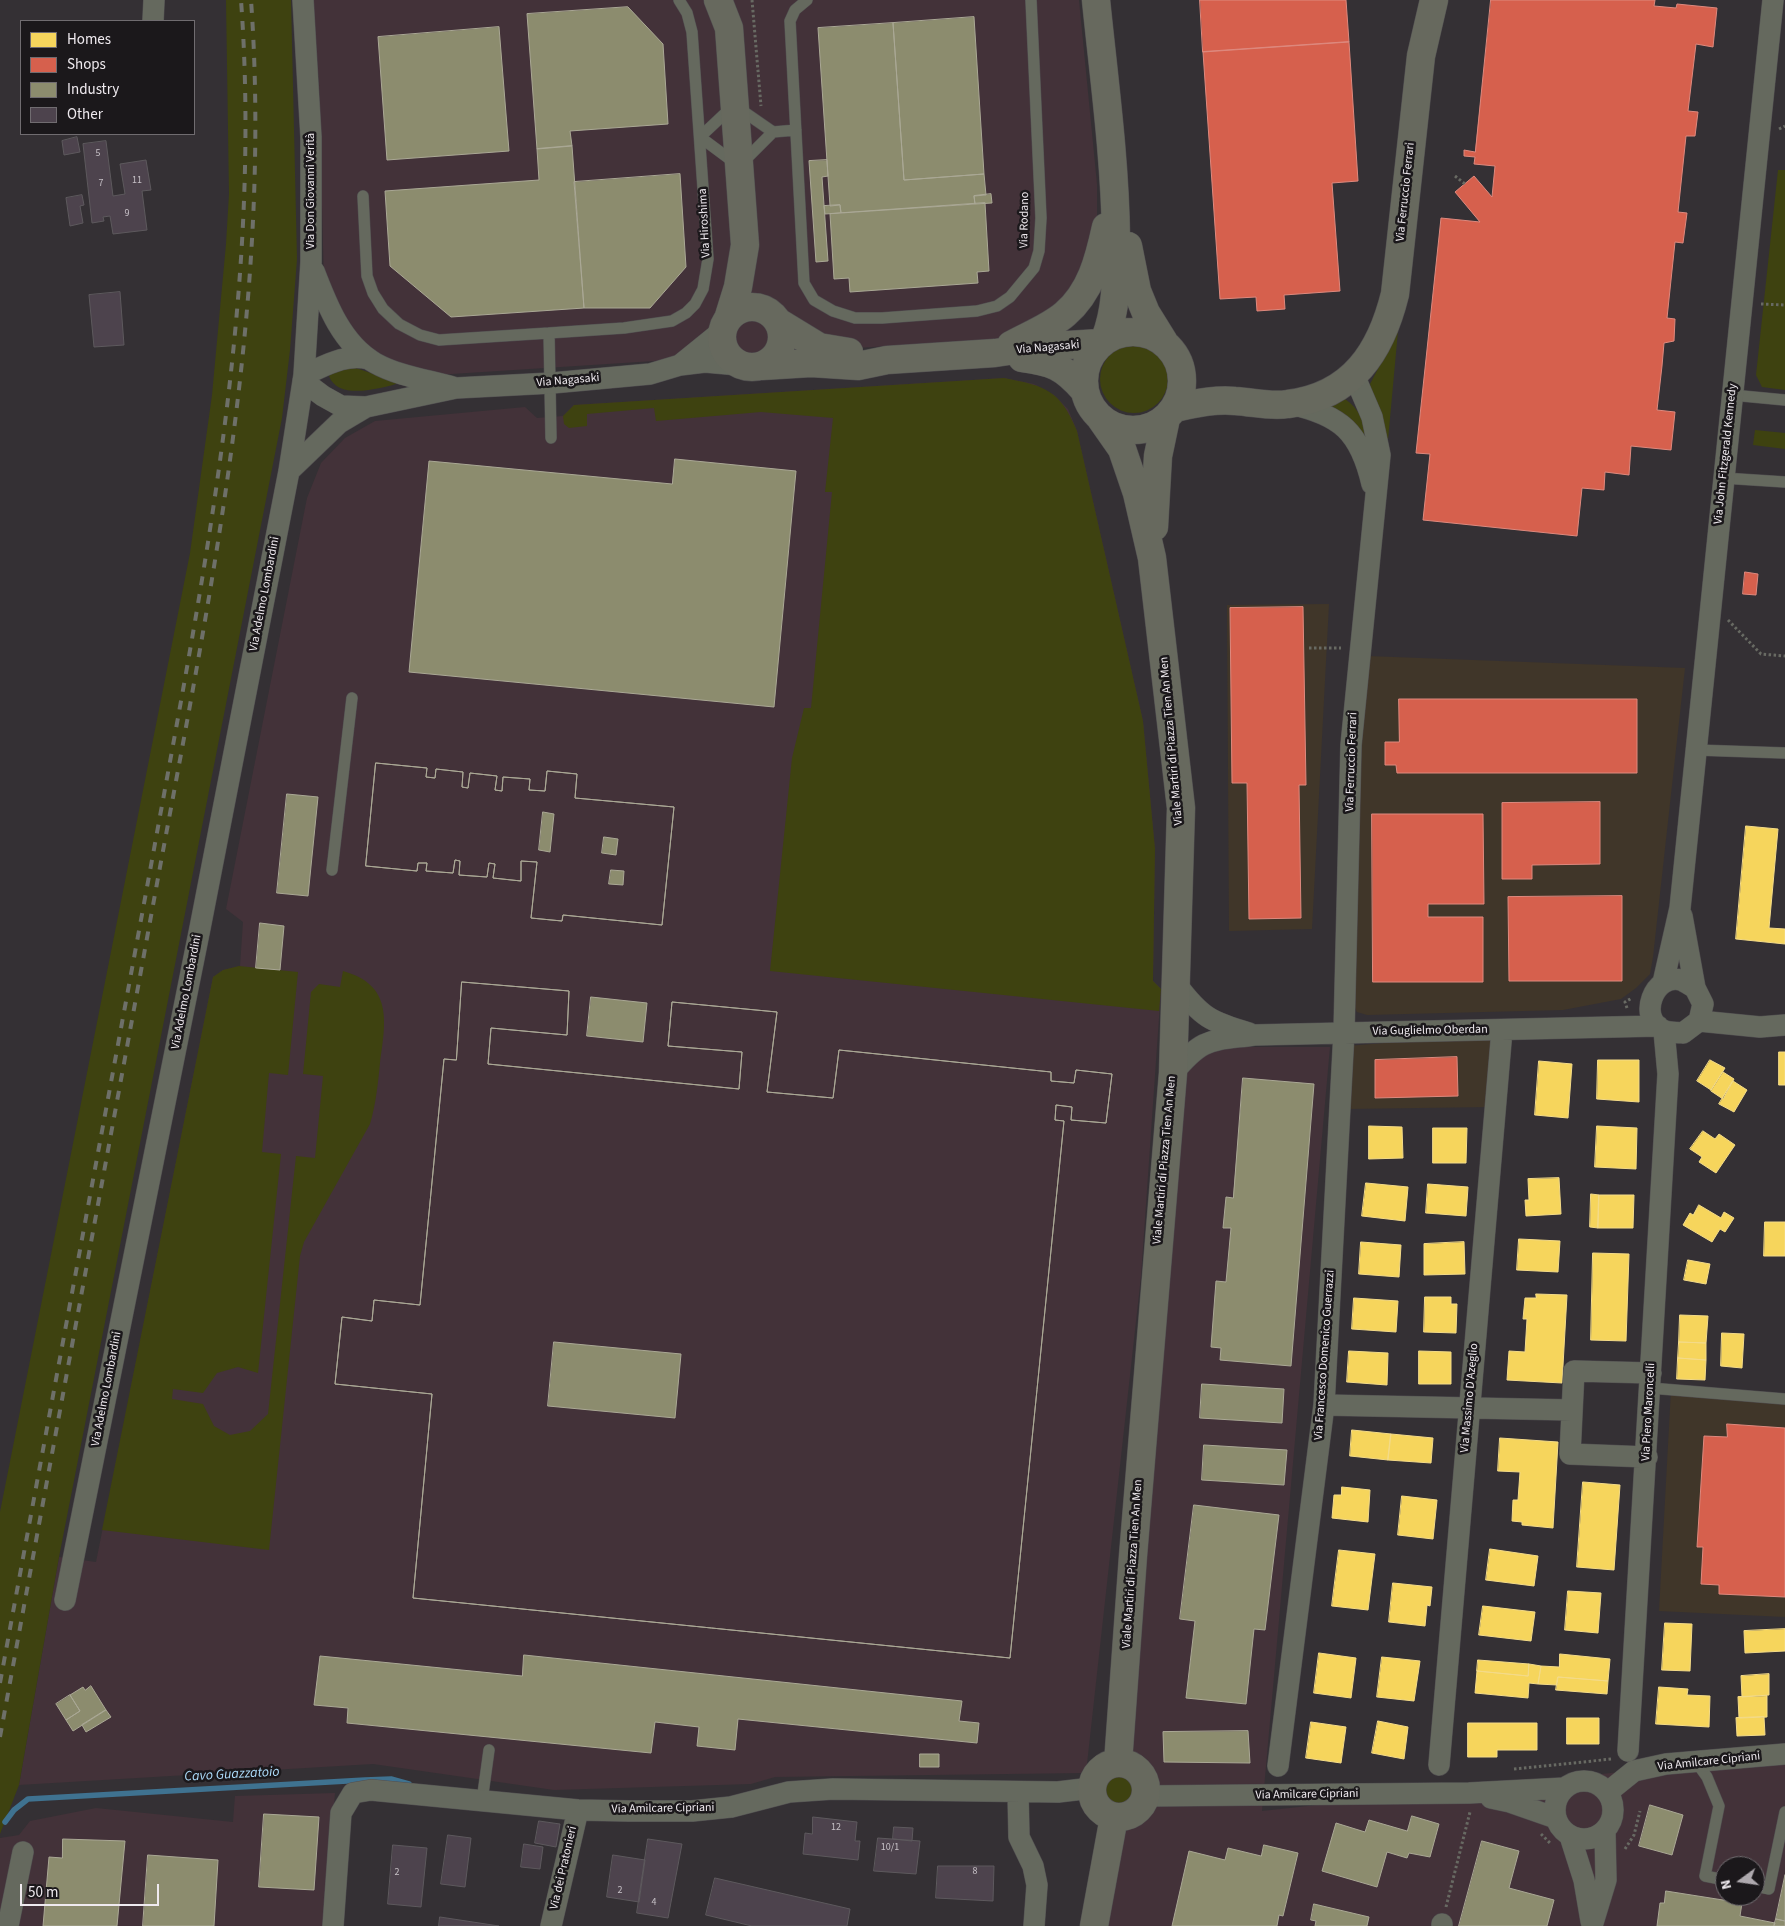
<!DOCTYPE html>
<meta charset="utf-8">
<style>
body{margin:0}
#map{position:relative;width:1785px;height:1926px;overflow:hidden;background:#343034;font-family:"Source Sans 3",sans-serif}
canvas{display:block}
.legend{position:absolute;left:20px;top:20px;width:175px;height:115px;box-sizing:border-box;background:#1b181b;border:1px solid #706c70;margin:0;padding:6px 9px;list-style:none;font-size:15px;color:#efeaef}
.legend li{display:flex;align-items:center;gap:10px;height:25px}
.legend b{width:25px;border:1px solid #706c70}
.north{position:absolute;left:1715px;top:1856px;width:50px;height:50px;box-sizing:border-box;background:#1b181b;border:1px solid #706c70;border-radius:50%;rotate:256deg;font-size:14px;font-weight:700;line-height:20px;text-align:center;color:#efeaef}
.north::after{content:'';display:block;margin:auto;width:18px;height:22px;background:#aea9ae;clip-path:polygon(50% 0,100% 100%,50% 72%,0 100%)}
.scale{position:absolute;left:20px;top:1884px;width:139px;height:22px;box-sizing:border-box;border:2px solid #efeaef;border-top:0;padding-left:6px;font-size:15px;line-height:18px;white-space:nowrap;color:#efeaef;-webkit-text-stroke:4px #1b181b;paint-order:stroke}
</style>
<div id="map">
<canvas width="1785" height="1926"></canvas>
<ul class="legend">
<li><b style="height:14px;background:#f6d55c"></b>Homes</li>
<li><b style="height:14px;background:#d6604d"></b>Shops</li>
<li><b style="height:14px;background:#8c8c6e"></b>Industry</li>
<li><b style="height:14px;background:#4d434d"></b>Other</li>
</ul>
<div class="north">N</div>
<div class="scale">50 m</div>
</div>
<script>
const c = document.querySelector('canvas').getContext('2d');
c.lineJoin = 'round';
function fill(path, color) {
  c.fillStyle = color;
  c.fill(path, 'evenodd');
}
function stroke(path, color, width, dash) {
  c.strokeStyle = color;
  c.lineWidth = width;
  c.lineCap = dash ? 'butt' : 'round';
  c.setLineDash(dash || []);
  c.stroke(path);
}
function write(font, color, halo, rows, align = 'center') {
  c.font = font + ' "Source Sans 3",sans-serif';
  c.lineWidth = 5;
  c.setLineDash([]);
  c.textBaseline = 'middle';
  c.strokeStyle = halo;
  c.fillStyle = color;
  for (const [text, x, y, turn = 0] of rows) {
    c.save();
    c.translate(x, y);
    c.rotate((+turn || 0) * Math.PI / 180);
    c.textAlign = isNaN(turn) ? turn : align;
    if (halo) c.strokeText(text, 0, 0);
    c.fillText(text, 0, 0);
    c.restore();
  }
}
fill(new Path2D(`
 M1329,604L1312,929L1229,931L1227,605Z
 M1367,656L1685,668L1653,957L1650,974L1636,988L1621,999L1563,1010L1367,1015L1357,1012L1353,1004L1357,793Z
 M1497,1034L1492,1107L1345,1109L1347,1046Z
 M1671,1390L1785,1399V1617L1659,1611Z`), '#403629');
fill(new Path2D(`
 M313,0H1079L1097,184V226L1077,290L1026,330L997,339L436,375L379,358L356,339L324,285L319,85Z
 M1004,378L1034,384L1054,395L1068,409L1077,431L1143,721L1155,849L1153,981L1161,989L1141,1276L1086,1773L775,1777L751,1784L554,1790L373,1764L19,1785L59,1557L96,1562L213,977L223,970L240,966L243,922L226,909L307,498L321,463L345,438L375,421L525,407L537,418L563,416L574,405Z
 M1213,1047H1330L1262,1811L1785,1754V1926H1105L1179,1084L1193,1057ZM1725,1866H1755V1896H1725Z
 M335,1793L324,1926H0V1838L19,1835L30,1821L96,1808L233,1822L235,1796Z`), '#433239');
fill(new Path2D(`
 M226,0H291L297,259L290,350L282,418L59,1557L19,1785L0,1834V1512L190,553L212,395L226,244L229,194Z
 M1778,170H1785V390L1762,387L1756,375Z
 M1398,331L1388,440L1377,414L1370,384Z
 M1100 379a34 34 0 1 1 68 0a34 34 0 1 1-68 0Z
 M353,367L400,383C381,388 338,401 329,376L334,371Z
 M1004,378C1046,386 1060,390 1077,431L1143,721L1155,849L1153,981L1161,989L1159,1011L770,971L792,758L804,708H811L832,492H825L833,418L761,412L656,421L654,408L587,414V426L569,428L564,424L563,416L574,405Z
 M1345,399C1360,409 1365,425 1371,442L1324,406Z
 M1755,430L1785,433V449L1753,445Z
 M239,966L298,972L288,1075L269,1073L262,1152L281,1154L258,1373L238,1367L217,1373L203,1393L173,1389L172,1399L203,1404L214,1426L230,1435L250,1431L268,1414L296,1156L315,1158L323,1076L303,1074L311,992L319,984L340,987L343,971C393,985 386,1021 380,1063C378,1083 376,1104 370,1124L304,1242L300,1256L269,1550L102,1530L213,977L223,970Z
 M1100 1790a19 19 0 1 1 38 0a19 19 0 1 1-38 0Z`), '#3e4210');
const homes = new Path2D(`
 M1746,826L1778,829L1769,928L1785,929V944L1736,939Z
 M1779,1052H1785V1085H1779Z
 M1598,1060H1639V1102L1597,1099Z
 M1710,1060L1725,1068L1711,1090L1697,1081Z
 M1539,1061L1572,1064L1568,1118L1535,1115Z
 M1723,1072L1734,1079L1723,1099L1711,1091Z
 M1733,1081L1747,1090L1734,1112L1719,1104Z
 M1369,1126L1402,1127L1403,1158L1369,1159Z
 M1597,1126L1637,1128L1636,1169L1595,1167Z
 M1433,1128H1467L1466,1163H1433Z
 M1703,1131L1715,1139L1719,1134L1735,1145L1716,1173L1699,1162L1702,1157L1690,1149Z
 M1559,1178L1561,1214L1526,1216L1525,1200H1529L1528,1179Z
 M1366,1183L1408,1187L1405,1221L1362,1216Z
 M1428,1184L1468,1187L1466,1216L1426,1213Z
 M1591,1194L1599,1195L1598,1228L1590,1227Z
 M1599,1195H1634L1633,1228H1598Z
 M1699,1205L1721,1218L1724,1212L1734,1218L1725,1232L1720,1229L1712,1242L1683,1225L1690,1213L1693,1215Z
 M1765,1222H1785V1256H1764Z
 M1519,1239L1560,1241L1558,1272L1517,1270Z
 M1361,1242L1401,1245L1399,1277L1359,1274Z
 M1464,1242L1465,1274L1424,1275V1244Z
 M1593,1253L1629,1254L1626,1341L1591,1340Z
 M1688,1260L1710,1264L1706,1284L1684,1280Z
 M1536,1294L1567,1295L1562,1383L1507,1380L1509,1351L1525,1352L1527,1319H1523L1525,1298H1536Z
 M1425,1297H1451V1304H1457L1456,1333L1424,1332Z
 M1354,1298L1398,1301L1396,1332L1352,1329Z
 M1680,1315L1708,1316L1706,1343L1679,1342Z
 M1722,1333L1744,1334L1742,1368L1721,1366Z
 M1679,1342L1706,1343V1360L1678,1358Z
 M1349,1351L1388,1353L1387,1385L1347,1382Z
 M1419,1351L1451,1352V1384H1419Z
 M1678,1358L1706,1360L1705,1380L1677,1379Z
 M1352,1430L1391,1434L1388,1460L1350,1456Z
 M1391,1434L1433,1438L1431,1463L1388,1460Z
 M1500,1438L1558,1442L1553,1528L1522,1525V1522L1512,1521L1513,1500H1518L1520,1472L1498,1471Z
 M1583,1482L1620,1485L1614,1570L1577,1567Z
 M1342,1487L1370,1490L1368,1522L1332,1518L1334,1495H1341Z
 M1402,1496L1437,1500L1433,1539L1398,1535Z
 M1490,1549L1538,1556L1534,1586L1486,1580Z
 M1339,1550L1375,1554L1368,1610L1332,1606Z
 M1393,1583L1432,1587L1430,1606L1427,1605L1425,1626L1389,1622Z
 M1568,1591L1601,1593L1598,1633L1565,1630Z
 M1483,1606L1535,1612L1531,1641L1479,1635Z
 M1665,1623L1692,1624L1690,1671L1662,1670Z
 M1785,1629V1651L1745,1653L1744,1631Z
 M1319,1653L1356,1658L1351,1698L1314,1693Z
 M1560,1654L1610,1659L1608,1681L1558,1677L1557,1685L1538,1684L1541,1666L1559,1667Z
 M1382,1657L1420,1661L1414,1701L1377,1697Z
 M1478,1660L1529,1664L1528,1676L1477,1671Z
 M1529,1664L1541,1666L1538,1684L1529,1683L1528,1698L1475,1693L1477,1671L1528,1676Z
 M1769,1674V1695L1742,1697L1741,1676Z
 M1558,1677L1608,1681L1607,1694L1556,1690Z
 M1659,1687L1688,1689L1687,1695L1710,1696L1709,1727L1656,1724Z
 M1767,1696V1717L1739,1718L1738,1697Z
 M1764,1717L1765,1735L1737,1736L1736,1718Z
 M1567,1718H1599V1744H1567Z
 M1378,1721L1408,1727L1404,1759L1372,1753Z
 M1311,1722L1346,1727L1341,1763L1306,1758Z
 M1468,1723H1537V1750H1497V1757H1468Z`);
fill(homes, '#f6d55c');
stroke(homes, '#f4db88', 1);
const shops = new Path2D(`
 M1200,0H1346L1349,42L1203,52Z
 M1491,0H1655L1654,6L1676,8L1677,4L1717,8L1713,47L1696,44L1688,111L1698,112L1695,136H1686L1678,212L1687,213L1683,243L1675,242L1667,318L1675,319L1674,341L1664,343L1662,366L1657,410L1675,412L1671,450L1631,446L1629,475L1605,472L1604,490L1582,488L1577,536L1423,520L1430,454L1416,453L1441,218L1480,222L1455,192L1474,176L1492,197L1495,166L1474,164L1475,157L1464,156V150L1475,152Z
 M1349,42L1358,181L1332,183L1340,291L1284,295L1285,309L1257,311L1256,297L1220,299L1203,52Z
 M1745,572L1758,574L1756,595L1743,594Z
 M1303,607L1306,785H1299L1301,918L1249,919L1247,783H1232L1230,608Z
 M1399,699H1637V773H1397L1396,765H1385V742H1399Z
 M1600,802V864L1532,865V879H1502V803Z
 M1372,814H1483L1484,904H1428V917H1483V982H1373Z
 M1622,896V981H1509L1508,897Z
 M1457,1057L1458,1096L1375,1098V1060Z
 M1727,1424L1785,1428V1597L1719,1594V1585L1701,1584L1703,1547H1697L1704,1436L1727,1437Z`);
fill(shops, '#d6604d');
stroke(shops, '#de897e', 1);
const industry = new Path2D(`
 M628,7L663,44L668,124L570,131L572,146L537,149L527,14Z
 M974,17L984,174L904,180L893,23Z
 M893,23L904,180L984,174L986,195L974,196L975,204L841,213L840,205L830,206L818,28Z
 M499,27L509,151L387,160L378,37Z
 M572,146L584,308L451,317L390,266L385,191L539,180L537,149Z
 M827,160L828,176L822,177L828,261L816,262L809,161Z
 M680,174L686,267L650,308H584L574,182Z
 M991,194L992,203L975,204L974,196Z
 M985,203L989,271L977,272L978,283L850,292L849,278L834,279L830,214Z
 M840,205L841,213L825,214L824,206Z
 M675,459L796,471L774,707L409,672L429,461L672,484Z
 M376,763L427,768L426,777L435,778L436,769L463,772L462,787L468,788L470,773L497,776L495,790L502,791L503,777L530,779L529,790L545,791L547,771L577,774L575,798L674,807L662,925L563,915L562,921L531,918L537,862L521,861V881L493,878L495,864L489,863L487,877L459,875L460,861L455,860L453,873L426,871L427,863H418L417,871L366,866ZM543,812L554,814L550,852L539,850ZM604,837L618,839L616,855L602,853ZM611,870L624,871L623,885L609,884Z
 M376,763L427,768L426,777L435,778L436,769L463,772L462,787L468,788L470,773L497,776L495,790L502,791L503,777L530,779L529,790L545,791L547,771L577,774L575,798L674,807L662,925L563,915L562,921L531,918L537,862L521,861V881L493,878L495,864L489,863L487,877L459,875L460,861L455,860L453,873L426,871L427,863H418L417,871L366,866Z
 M287,794L318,797L308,896L277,893Z
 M260,923L284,926L280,970L256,968Z
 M462,982L569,991L567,1035L491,1028L488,1064L739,1089L742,1052L668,1046L672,1002L777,1012L767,1092L833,1098L839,1050L1051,1072V1081L1074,1083L1076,1070L1112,1074L1106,1123L1071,1120L1072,1107L1056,1105L1055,1120L1064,1121L1010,1658L413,1598L432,1394L335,1384L342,1317L372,1321L374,1300L420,1305L444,1059L456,1060ZM554,1342L681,1354L675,1418L548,1406Z
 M462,982L569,991L567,1035L491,1028L488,1064L739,1089L742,1052L668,1046L672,1002L777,1012L767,1092L833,1098L839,1050L1051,1072V1081L1074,1083L1076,1070L1112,1074L1106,1123L1071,1120L1072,1107L1056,1105L1055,1120L1064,1121L1010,1658L413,1598L432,1394L335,1384L342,1317L372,1321L374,1300L420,1305L444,1059L456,1060Z
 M591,997L647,1003L643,1042L587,1036Z
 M1243,1078L1314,1084L1291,1366L1220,1360L1221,1348L1211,1347L1216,1281L1226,1282L1231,1228H1223L1226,1197L1233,1198Z
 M1202,1384L1284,1389L1282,1423L1200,1418Z
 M1204,1445L1287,1450L1284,1485L1202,1480Z
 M1194,1505L1279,1515L1265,1630L1254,1629L1246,1704L1186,1698L1195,1621L1180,1619Z
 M524,1655L962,1701L959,1721L979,1723L977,1743L738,1719L735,1750L697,1746L699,1727L655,1722L651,1753L347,1723L348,1708L314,1705L320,1656L522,1676Z
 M91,1686L106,1710L73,1731L66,1720L80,1711L70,1695L83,1687L85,1690Z
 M70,1695L80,1711L66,1720L56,1704Z
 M106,1710L111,1717L86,1732L82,1725Z
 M1248,1731L1250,1763L1164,1762L1163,1732Z
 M920,1754H939V1767H920Z
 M1650,1805L1683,1815L1672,1855L1639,1846Z
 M264,1814L319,1817L314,1890L259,1887Z
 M1412,1816L1439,1824L1430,1857L1409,1853L1407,1858L1387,1852L1377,1887L1322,1871L1336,1823L1365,1832L1369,1820L1407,1831Z
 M63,1839L125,1841L117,1926H43L49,1857L62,1858Z
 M1482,1841L1519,1851L1509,1888L1554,1900L1547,1926H1459Z
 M1264,1845L1298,1853L1283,1916L1279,1915L1277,1926H1172L1189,1851L1225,1860L1228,1848L1261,1856Z
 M148,1855L218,1860L214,1926H143Z
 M1785,1875V1921L1776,1919Z
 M1666,1891L1742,1903L1740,1916L1775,1923L1774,1926H1657L1660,1903H1664Z
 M1314,1904L1369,1917L1367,1926H1315L1316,1921L1311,1920Z
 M1776,1919L1785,1921V1926H1774Z`);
fill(industry, '#8c8c6e');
stroke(industry, '#aaa895', 1);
stroke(new Path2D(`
 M5,1822L14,1810L28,1799L365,1780L391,1779L409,1784`), '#3f7290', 5.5);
const building = new Path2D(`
 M77,137L80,152L64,155L62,141Z
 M106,141L113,196L125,194L120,164L146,160L151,190L142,191L147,230L113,234L110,216L103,217L104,221L92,223L83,144Z
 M82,195L84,205L80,206L83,223L70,226L66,198Z
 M120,292L124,345L94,347L89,295Z
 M813,1817L857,1822L855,1841H860L858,1860L803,1854L805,1833L812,1834Z
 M539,1821L560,1824L556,1847L535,1843Z
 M894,1827L913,1828L912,1841L893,1839Z
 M448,1835L471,1838L465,1887L441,1884Z
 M878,1838L920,1841L916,1874L874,1871Z
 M648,1839L682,1844L668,1918L637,1913Z
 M524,1844L543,1847L540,1869L521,1867Z
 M393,1845L427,1848L421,1907L388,1904Z
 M613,1855L645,1860L639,1902L607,1897Z
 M938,1866H994L993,1901L936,1898Z
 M715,1878L850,1909L847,1926H752L706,1915Z
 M440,1917L499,1926H439Z`);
fill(building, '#4d434d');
stroke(building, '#5d595d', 1);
const service = new Path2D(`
 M807,0L795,10L790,21L804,283L814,300L833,311L855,318H882L977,311L997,306L1010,297L1034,268L1039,251L1041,218L1031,0
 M773,132L796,130
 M700,137L739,166L773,132
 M700,137L734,105L773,132
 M363,196L367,276L373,293L383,309L399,324L420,335L439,340L549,333
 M1732,395L1785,400
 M551,438L549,333L624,328L672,321L686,313L695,304L703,289L708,259L692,32L687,13L679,0
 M1723,478L1785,482
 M1696,750L1785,753
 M332,870L352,698
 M1650,1388L1785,1399
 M1697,1763L1707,1777L1719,1806L1705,1876L1725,1880
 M482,1801L489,1750
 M1755,1886L1769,1889L1785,1812`);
const minor = new Path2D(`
 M153,21L154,0
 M314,271C327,305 342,344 375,363C398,376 428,380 453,387
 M680,365L722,331
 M304,375C325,366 345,353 369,359
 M303,381L323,396L341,406L366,407L456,388L552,383L650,374L680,365L705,362L739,365
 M1290,404C1341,415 1360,432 1372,484
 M289,471L339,423L366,407
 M1682,916L1695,988L1703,1004L1699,1021L1683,1033C1677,1032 1668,1033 1663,1030C1637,1018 1654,973 1681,980C1686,982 1691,986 1695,988
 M1663,983L1680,908L1773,0
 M1177,985C1201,1017 1211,1022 1249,1033
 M1699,1021L1760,1027L1785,1025
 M1173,1073C1203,1037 1210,1041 1254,1035L1658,1026
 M1324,1405L1572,1410
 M1647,1457L1570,1454L1574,1371L1651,1373
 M65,1600L200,928L289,471L304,375L311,262V137L303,0
 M1628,1751L1668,1074L1664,1031
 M1439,1765L1502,1030
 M1278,1766L1324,1405L1344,1032L1351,745L1380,455L1372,417L1354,375
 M1555 1810a29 29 0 1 1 58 0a29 29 0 1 1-58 0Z
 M1018,1792L1019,1837L1033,1866L1037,1885L1034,1926
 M1608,1792L1634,1771L1666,1764L1785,1754
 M1146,1796L1469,1793L1565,1788
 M1491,1798L1510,1802L1556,1818
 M1570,1836L1584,1880L1591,1921
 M8,1926L23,1852
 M333,1926L341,1813L353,1793L371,1790L578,1810L629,1811H692L731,1807L789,1792L833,1789L1058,1792L1092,1788
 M551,1926L578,1810
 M1442,1926V1924
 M1592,1926L1606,1880L1605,1832`);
const primary = new Path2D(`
 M718,0L729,28L745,245L738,287L729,316
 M1096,0C1104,79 1115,158 1116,238C1116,273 1118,306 1105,339
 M1128,246L1137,291L1146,313L1164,342
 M722 337a30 30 0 1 1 60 0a30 30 0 1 1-60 0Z
 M778,322L819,347L849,352
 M1084 381a49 49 0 1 1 98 0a49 49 0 1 1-98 0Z
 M1011,345C1029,335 1050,327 1065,314C1091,292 1099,259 1106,227
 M1022,358C1052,362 1063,366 1084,390
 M762,366L811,363L858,366L887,360L995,353L1036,347L1100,343
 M1174,408C1194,404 1214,399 1235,401C1253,402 1270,407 1288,404C1353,396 1381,351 1395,294L1421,56L1434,0
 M1101,419L1122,449L1137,493L1152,558L1181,808L1173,1073L1133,1556L1118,1763
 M1154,527L1158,456L1166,418
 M1092 1790a27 27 0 1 1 54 0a27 27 0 1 1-54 0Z
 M1094,1926L1114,1817`);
stroke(service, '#514f51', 12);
stroke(minor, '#514f51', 22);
stroke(primary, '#514f51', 29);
stroke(new Path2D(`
 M752,0L761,106
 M1779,129L1785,126
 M1455,176L1465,184
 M1761,304L1785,305
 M1728,620L1761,654L1785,656
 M1309,648H1341
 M1627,1008L1625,1002L1632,998
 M1514,1769L1612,1759
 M1541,1834L1551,1844
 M1625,1849L1634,1835L1640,1811
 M1446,1907L1470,1812`), '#686a63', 3, [2.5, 2.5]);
stroke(service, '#65695e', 11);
stroke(minor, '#65695e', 21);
stroke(primary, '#67695e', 28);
stroke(new Path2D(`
 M0,1683C51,1405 103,1127 154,849C205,569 262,286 241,0
 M0,1737C53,1447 107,1157 160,867C213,581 272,292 251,0`), '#6e7069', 4, [9, 9]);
write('10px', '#c6c0c6', null, [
 ["5",98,154],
 ["11",137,181],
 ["7",101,184],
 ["9",127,214],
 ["12",836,1828],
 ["10/1",890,1848],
 ["8",975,1872],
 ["2",397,1873],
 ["2",620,1891],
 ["4",654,1903]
]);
write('12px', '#efeaef', '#1b181b', [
 ["Via Don Giovanni Verità",311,191,-90],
 ["Via Ferruccio Ferrari",1406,192,-84],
 ["Via Rodano",1025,220,-89],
 ["Via Hiroshima",705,223,-93],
 ["Via Nagasaki",1048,348,-5],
 ["Via Nagasaki",568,381,-5],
 ["Via John Fitzgerald Kennedy",1726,454,-84],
 ["Via Adelmo Lombardini",265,594,-79],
 ["Viale Martiri di Piazza Tien An Men",1172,741,-95],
 ["Via Ferruccio Ferrari",1352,762,-88],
 ["Via Adelmo Lombardini",187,992,-79],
 ["Via Guglielmo Oberdan",1430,1031,-1],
 ["Viale Martiri di Piazza Tien An Men",1165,1160,-85],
 ["Via Francesco Domenico Guerrazzi",1325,1355,-86],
 ["Via Adelmo Lombardini",107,1389,-79],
 ["Via Massimo D'Azeglio",1470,1398,-85],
 ["Via Piero Maroncelli",1649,1412,-87],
 ["Viale Martiri di Piazza Tien An Men",1133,1564,-86],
 ["Via Amilcare Cipriani",1709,1762,-6],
 ["Via Amilcare Cipriani",1307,1795,-1],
 ["Via Amilcare Cipriani",663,1809,-1],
 ["Via dei Pratonieri",564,1868,-77]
]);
write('italic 14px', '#addcfb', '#1b181b', [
 ["Cavo Guazzatoio",232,1775,-3]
]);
</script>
